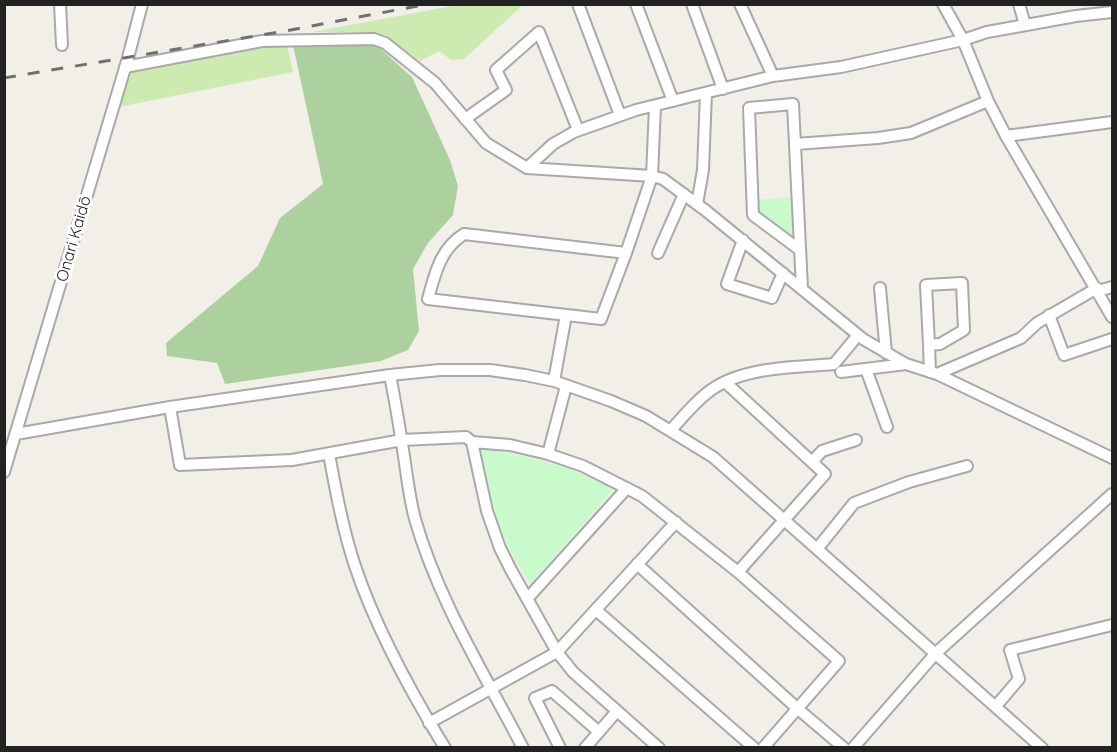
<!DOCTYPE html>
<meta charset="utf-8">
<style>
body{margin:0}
#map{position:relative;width:1117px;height:752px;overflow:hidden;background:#f2efe9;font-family:Quicksand,sans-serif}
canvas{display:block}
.frame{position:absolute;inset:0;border:6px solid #222;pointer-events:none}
</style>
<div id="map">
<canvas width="1117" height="752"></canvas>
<div class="frame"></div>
</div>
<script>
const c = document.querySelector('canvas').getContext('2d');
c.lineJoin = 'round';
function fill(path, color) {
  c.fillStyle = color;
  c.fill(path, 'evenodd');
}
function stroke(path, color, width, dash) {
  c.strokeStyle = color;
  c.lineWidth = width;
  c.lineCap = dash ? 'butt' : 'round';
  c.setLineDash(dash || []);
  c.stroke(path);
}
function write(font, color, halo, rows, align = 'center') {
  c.font = font + ' Quicksand,sans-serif';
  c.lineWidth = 6;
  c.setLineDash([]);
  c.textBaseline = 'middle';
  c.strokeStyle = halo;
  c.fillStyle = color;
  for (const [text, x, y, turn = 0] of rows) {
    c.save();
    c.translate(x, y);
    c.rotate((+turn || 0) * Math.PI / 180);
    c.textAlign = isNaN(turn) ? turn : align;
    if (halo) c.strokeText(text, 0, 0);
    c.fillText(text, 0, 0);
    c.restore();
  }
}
fill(new Path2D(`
 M457,5H523L464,59L451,60L439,51L420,61L385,35L367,32H312Z
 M261,44H287L293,72L119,107L128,68Z`), '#cdebb0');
fill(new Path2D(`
 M374,43L412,77L450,160L458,186L453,215L428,243L413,269L419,331L408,350L381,361L225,384L217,363L167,356L166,343L258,266L280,218L323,184L293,45Z`), '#add19e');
fill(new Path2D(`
 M791,197L794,235L785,237L758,214L754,200Z
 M481,449C531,455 568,466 614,489L530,584L511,552L495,514Z`), '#c8facc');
const minor = new Path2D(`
 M60,4L62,45
 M578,4L620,115
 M636,4L673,101
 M692,4L723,89
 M740,4L773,76
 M943,4L963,40L988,101L1006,136L1112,317
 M1019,4L1025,25
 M125,67L262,41L374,39L385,43L435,83L486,143L527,168L652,176L663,179L705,210L863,339L906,364L937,374L1112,458
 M465,119L506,90L496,70L539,32L578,130
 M1006,136L1112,122
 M795,144L878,138L911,133L988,101
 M527,168L553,144L574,132L636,110L773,76L841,67L963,40L987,32L1076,16L1112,12
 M697,204L703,170L706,93
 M743,240L727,284L772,298L783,273
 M800,250L753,215L749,108L793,104L802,288
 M626,253L464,234C440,249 435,274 428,299L601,319L626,253L652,176L655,106
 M658,253L684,194
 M880,288L886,353
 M1098,291L1112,287
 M1049,315L1064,355L1112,339
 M929,345L926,285L962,283L964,330L940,344L929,345L930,372
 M866,369L887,427
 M841,372L906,364
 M937,374L1021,338L1037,323L1097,288
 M390,375C394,396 398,417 401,438C406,465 408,493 415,519C438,600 484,673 523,748
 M554,381L566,315
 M725,382L825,474L738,572
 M170,407L180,465L292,460L402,440L466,437L472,442L510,445L548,454L583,466L642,496L738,572L839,661L763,748
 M671,430C682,418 693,404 707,393C740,366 794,368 834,364L858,335
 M16,434L170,407L390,375L440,370H490L525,375L554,381L611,401L646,416L713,457L1042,748
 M472,442L487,511L500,548L511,570L557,652L573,672L659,748
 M329,454C336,492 343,530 355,566C375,626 412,694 445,748
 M548,454L566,386
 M812,462L822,451L856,440
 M4,472L128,58L142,4
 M817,549L854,503L909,482L967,466
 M637,564L798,709L844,748
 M527,599L627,488
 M596,610L754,748
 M996,706L1019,679L1010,650L1112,625
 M429,723L557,652L676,522
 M560,748L535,698L552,691L599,732
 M585,748L617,711
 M853,748L936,653L1112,494`);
stroke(minor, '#a9a9a9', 14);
stroke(new Path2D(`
 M4,747L6,748`), '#fa8072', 1.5, [3, 3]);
stroke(minor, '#fff', 10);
stroke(new Path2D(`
 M4,78L285,31L428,4`), '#707070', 3, [12, 12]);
write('16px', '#222', '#fff', [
 ["Onari Kaidō",74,239,-74]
]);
</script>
